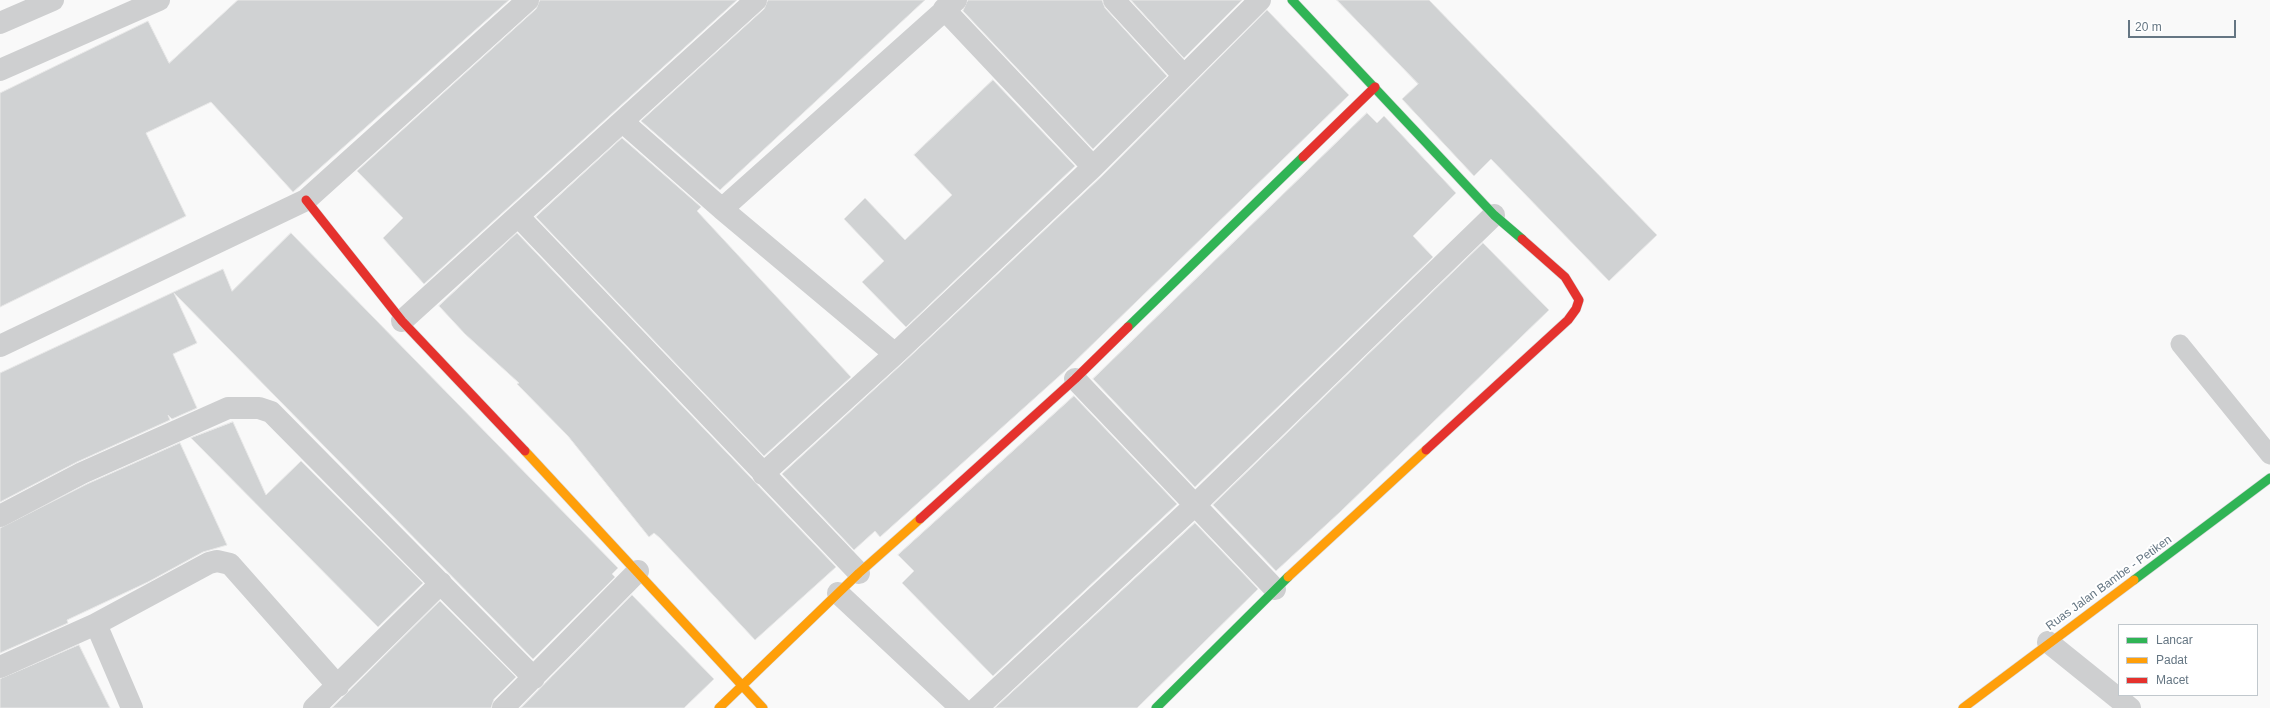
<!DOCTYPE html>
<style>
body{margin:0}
#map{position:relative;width:2270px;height:708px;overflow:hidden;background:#f9f9f9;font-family:Helvetica,sans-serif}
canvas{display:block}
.legend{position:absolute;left:2118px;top:624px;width:140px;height:72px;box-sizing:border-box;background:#fff;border:1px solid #c1c8cd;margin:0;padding:5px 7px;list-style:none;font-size:12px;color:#657683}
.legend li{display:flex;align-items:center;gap:8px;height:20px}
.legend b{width:20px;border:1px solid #c1c8cd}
.scale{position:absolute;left:2128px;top:20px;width:108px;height:18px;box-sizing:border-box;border:2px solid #657683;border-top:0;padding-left:5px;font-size:12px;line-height:14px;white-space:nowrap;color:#657683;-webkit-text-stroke:3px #fff;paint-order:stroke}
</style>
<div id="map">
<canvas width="2270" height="708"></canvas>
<ul class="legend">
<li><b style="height:5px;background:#30b455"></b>Lancar</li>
<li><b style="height:5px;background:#ff9f0a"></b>Padat</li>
<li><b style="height:5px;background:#e5322d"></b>Macet</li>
</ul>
<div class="scale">20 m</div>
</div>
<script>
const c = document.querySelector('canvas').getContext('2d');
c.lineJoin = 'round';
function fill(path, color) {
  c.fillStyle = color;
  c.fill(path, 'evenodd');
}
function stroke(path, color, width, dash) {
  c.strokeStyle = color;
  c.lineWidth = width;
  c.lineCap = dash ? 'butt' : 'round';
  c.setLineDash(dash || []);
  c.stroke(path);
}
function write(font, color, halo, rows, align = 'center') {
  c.font = font + ' Helvetica,sans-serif';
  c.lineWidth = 4;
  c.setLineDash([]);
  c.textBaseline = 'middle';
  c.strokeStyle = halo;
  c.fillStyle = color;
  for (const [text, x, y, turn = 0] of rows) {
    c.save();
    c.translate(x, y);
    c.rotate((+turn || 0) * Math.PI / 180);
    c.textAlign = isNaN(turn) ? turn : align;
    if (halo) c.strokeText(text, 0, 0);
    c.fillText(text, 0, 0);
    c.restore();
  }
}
const building = new Path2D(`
 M238,0H509L293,192L211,102L146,133L186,216L0,307V93L148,21L169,63Z
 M540,0H737L424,284L383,238L403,218L357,171L536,9Z
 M768,0H925L720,190L641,121L764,9Z
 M968,0H1102L1105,8L1167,76L1093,149L963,11Z
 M1131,0H1242L1184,58Z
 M1337,0H1429L1657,235L1609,281L1491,159L1474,176L1402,99L1418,84Z
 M1267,10L1349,95L1066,370L880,537L875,531L854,550L782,474L903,363L1102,176Z
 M993,80L1075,166L906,327L862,282L884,261L844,219L865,198L905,240L952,195L914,155Z
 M1367,113L1377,123L1384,116L1456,193L1413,236L1433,257L1195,487L1093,379Z
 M622,138L701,207L697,211L851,377L764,456L536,217Z
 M291,233L618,568L612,574L615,577L533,659L174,293L197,343L173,354L197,408L172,419L168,415L170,420L77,462L0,502V373L223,269L232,291Z
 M517,233L836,567L755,640L660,538L654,533L649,537L568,436L517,384L519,383L465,334L439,306Z
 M1483,243L1549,310L1340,512L1276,571L1213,505Z
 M1074,396L1177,504L993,676L902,583L914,571L898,555Z
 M233,422L266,495L301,461L423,583L378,627L191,438Z
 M180,443L227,545L203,552L148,582L67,620L68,623L0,653V528L87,484Z
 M1195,523L1258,589L1137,708H995Z
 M632,595L714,679L684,708H521Z
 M440,601L516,677L494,699L491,708H332Z
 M79,645L110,708H0V679Z`);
fill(building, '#d0d2d3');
stroke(building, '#e8e8e8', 1);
const fast = new Path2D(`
 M1292,0L1494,215L1522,239
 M1128,327L1303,157
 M2134,580L2270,478
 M1156,708L1288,577`);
const slow = new Path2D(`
 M525,451L763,708
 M1288,577L1426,450
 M719,708L859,573L920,519
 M1963,708L2134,580`);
const jam = new Path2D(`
 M1303,157L1375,87
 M306,200L402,321L525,451
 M1426,450L1568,320L1576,309L1579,300L1565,277L1522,239
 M920,519L1075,379L1128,327`);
stroke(fast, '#d5d6d7', 10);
stroke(slow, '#d5d6d7', 10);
stroke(jam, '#d5d6d7', 10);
stroke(new Path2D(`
 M2180,344L2270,455`), '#cecfd0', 19);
stroke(new Path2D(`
 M1114,0L1184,76
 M944,9L1093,167
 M0,23L53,0
 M0,70L159,0
 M623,122L722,209L895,354
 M722,209L956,0
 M518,216L859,573
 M402,321L756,0
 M0,346L306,200L528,0
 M1075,379L1275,589
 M763,474L895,354L1093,167L1260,0
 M0,516L82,473L228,408H259L271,412L534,678
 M838,593L961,708
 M96,624L209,563L217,561L230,564L338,686
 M2048,642L2130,708
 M0,667L96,624L132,708
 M314,708L441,583
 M503,708L638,571
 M977,708L1194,506L1494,215`), '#cecfd0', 22);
stroke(fast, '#30b455', 9);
stroke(slow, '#ff9f0a', 9);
stroke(jam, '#e5322d', 9);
write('12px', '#657683', '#fff', [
 ["Ruas Jalan Bambe - Petiken",2109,583,-36]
]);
</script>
